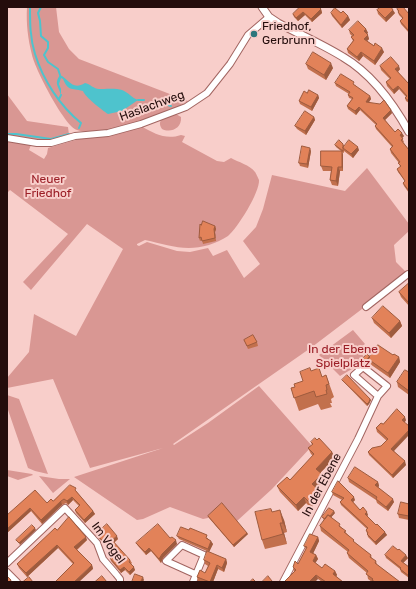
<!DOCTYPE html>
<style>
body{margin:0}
#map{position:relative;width:416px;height:589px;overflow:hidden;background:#f8ceca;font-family:Rubik,sans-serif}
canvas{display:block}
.frame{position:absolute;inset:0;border:8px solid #240d0c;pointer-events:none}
</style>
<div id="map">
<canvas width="416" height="589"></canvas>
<div class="frame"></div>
</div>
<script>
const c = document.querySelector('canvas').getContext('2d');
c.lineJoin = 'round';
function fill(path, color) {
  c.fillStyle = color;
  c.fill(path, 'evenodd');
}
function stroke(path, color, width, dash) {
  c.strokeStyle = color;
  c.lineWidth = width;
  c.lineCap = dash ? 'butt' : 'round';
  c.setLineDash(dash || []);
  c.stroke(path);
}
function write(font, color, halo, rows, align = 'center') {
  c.font = font + ' Rubik,sans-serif';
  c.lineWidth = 4;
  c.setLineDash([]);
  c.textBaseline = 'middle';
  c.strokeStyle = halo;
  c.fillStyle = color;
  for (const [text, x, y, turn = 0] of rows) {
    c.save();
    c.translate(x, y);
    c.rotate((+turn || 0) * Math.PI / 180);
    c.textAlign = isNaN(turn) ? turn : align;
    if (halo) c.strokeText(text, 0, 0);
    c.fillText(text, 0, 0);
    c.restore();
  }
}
fill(new Path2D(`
 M27,7H56L59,32L69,49L79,59L188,101C167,114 100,138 77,130C65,127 35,69 32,55C28,39 26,24 27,7Z
 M7,94L27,121L68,127L69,135L55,141L42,142L7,136Z
 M176,114L181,117C182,129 170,133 162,129C155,118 168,117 176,114Z
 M141,126C155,134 166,140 181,135L185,136L182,142L217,161L224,162L231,158C238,162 250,165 255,172C256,173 258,178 259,180C260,192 237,229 228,236C222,240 215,243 209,245C185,252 168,245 145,240L137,244V245L139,246L147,242L177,251L190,252L208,248L213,256L227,250L244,278L260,264L243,241L256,227L263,209L272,175L345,191L367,168L409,224V231L394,245L396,262L408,274L312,347L173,444L174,445L208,423L259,386L312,446L272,489L237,521L223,505L208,518L203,519L170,507L143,519L137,520L74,477L163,448L90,468L53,379L7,388V378L29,352L34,314L76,336L123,249L87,224L31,290L23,282L68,234L10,190L7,193V141L31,145L29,150L44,159L47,154L48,148L79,139Z
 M353,330L365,344L358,349L364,357L357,366L340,376L319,355Z
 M7,395L19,399L48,474L35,471L28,468L7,407Z
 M7,470L32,474L33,475L18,480L7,476Z
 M39,476L59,479H70L53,493Z`), '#d99793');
fill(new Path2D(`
 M60,75C69,79 72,91 85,83C90,84 94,89 99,89C104,89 117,88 122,90C128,92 132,98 138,100L122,111L108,114C102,110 85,97 83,91C71,88 68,91 63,79L61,78L59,84L61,89V95C58,85 54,84 60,75Z`), '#4ec3cd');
stroke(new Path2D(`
 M30,7C30,23 30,38 35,54C43,80 60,106 81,123L79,128
 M41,7L38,13L40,21L41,36L48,42V48L44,55L48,62L58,69L60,75
 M59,99L61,95
 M138,100H144
 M156,101L171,106
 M7,134H16L51,139L69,134`), '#4ec3cd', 2);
const minor = new Path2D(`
 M7,138L37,143H51L75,136L108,133L141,124L186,107L207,93L230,64L248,35L269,17
 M366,307L408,274H409
 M7,563L65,508L97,543L103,559L116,574L120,579V582
 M7,572L17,582
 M193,582L204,555L182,545L166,561L197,575
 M283,582L358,439L378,396L387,386L363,367L354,375L378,396`);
const tertiary = new Path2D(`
 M262,7L269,17L278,23C299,34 322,44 343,57C372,74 393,103 409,132`);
stroke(minor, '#a26561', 8);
stroke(tertiary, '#a26561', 9);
stroke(minor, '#fff', 6);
stroke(tertiary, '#fff', 7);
fill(new Path2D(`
 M298,7H319L321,9L322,13L312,22L305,15L298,21L294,17L293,14L299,8Z
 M397,9L409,14V33L401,24L400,21L403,19L399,15Z
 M377,10L395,13L386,22L378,14Z
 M331,13H341L348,16L350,20L342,28L332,16Z
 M366,29L368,33L367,34L369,39L367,41L384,52L375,65L363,56L359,61L348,53L347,49L353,41L351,37L352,36L350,34L349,30Z
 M306,64L333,68L326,80L308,69Z
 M380,66L400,69L398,72L409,84V103L406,101L405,98L406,97L399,89L394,94L387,86L386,82L390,79L381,70Z
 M335,83L356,85L355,86L370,96L371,99L369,102L392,113L385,120L395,132L404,136L402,138L404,142H403L409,150V193L404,186L403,183L405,181L398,172L397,169L400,167L399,163L391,153L390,149L392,147L376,129L375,126L376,125L360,110L356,115L348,109L347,106L352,99L349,98L348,95L349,94L336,86Z
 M307,93L318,95L319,98L312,111L300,104L299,101Z
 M314,117L315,120L306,135L297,129L295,126Z
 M335,145H344V147L359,150L353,158L344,151V149V153L342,152L343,155V171H340L338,186L332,185L330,180L331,171H323L321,166L341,151L336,147Z
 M311,151L308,168L300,166L299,163Z
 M215,226L216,229L215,232L216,241L203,244L202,240L200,241L199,238Z
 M409,283V306L401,297L399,292Z
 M372,318L400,321L402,326L391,338L374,323Z
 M244,340L257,342L258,346L248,349Z
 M393,355L399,357L400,362L390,378L370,364V363L368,365L362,362V360L370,357Z
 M311,371L322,377L326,375L334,397L331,399L332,403H330L332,407L321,410L318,404L299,411L291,388L295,387L303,381Z
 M409,372V395L398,387L397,382Z
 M342,380L371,400L369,404L367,406L343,381Z
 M406,420L405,422L394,451L406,465L393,478L369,455L368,452L381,446L387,441L377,432L376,428L383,424Z
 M311,442L332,452L335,458L320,473L322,474L324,480L317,488L321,496L311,508L306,503L298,511L280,492L277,486L290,480L313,456L311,454L308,448L312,445Z
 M348,478L378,482L379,486L378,487L394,502L388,511L377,503L376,500L349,482Z
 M77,491V492L93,511L95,514L85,523L76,513L75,510L79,506L73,500L68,505L66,503L62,505L42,524L31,511L7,533V515L53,501Z
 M332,492L355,500L353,502L360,510L368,515L367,516L376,525L387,535L376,545L368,537L366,530L367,529L341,505L340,502L342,500L333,495Z
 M409,504V520L399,518L398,514Z
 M271,509L272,512L284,520L287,532L284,533L287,544L265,549L262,540Z
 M335,513L331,517L341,527L355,543L371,555L372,559L376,561L377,565L400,582H372L368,579L367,573L349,558L347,553L348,552L321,531L320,526L324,520L322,517Z
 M208,516L247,533L248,534L234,547L209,518Z
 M57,530L87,540L77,550L92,565L93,569L73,564L58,548L27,577L19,568L17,564Z
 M96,534L118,539L114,543L130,560L132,563L131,564L135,570L130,575L125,570L121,573L111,561L110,558L114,555L98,537Z
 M177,536L208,538V539L213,544L209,552L179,539Z
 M318,537L319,541L313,553L316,555L318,559L315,563L322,568L335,571L337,575L336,576L343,582H322L318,579L294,571L293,567L298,564L306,549L304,546Z
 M170,538L177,544L163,558L161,563L151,551L146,555L138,546L136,543Z
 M385,555L408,558L403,563L409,567V578L401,572L400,569L386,558Z
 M226,559L227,563L224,572L218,569L213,582H201L198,581L197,577L205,573L208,566L205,564L204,560Z`), '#c2704d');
fill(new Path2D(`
 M321,9L322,13L312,22L311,19Z
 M393,10L395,13L386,22L385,18Z
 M303,12L305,15L298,21L296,18Z
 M348,16L350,20L342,28L341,25Z
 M366,29L368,33L365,35L364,31Z
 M368,35L369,39L365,43L364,39Z
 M382,48L384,52L375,65L374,61Z
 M361,52L363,56L359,61L357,57Z
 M331,63L333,68L326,80L324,75Z
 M399,66L400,69L397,73L395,69Z
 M398,86L399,89L394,94L393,90Z
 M318,95L319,98L312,111L311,107Z
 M370,96L371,99L367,105L366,102Z
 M359,107L360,110L356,115L355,111Z
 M391,110L392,113L384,121L383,118Z
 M314,117L315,120L306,135L305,131Z
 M402,133L404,136L401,139L400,135Z
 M358,147L359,150L353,158L351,154Z
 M310,148L311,151L308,168L307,164Z
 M342,151L343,155V171L342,167Z
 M338,167L340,171L338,186L336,181Z
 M215,226L216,229L215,232L216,241L214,229Z
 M400,321L402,326L391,338L389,333Z
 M399,357L400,362L390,378L388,373Z
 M370,399L371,400L369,404L367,406V404Z
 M405,417L406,420L404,423L402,420Z
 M409,430V435L393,452L391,449Z
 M332,452L335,458L318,475L316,469Z
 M405,461L406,465L393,478L392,475Z
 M322,474L324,480L315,490L312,484Z
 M378,482L379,486L377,489L375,485Z
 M319,490L321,496L311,508L309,502Z
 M72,497L73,500L68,505L67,501Z
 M304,497L306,503L298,511L296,505Z
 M354,497L355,500L352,503L351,500Z
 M393,499L394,502L388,511L386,507Z
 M61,501L62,505L42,524L41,520Z
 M30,508L31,511L7,533V529Z
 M280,510L284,520L287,532L283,523Z
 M93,511L95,514L85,523L84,520Z
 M334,511L335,513L327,522V521Z
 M367,512L368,515L366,517L365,514Z
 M280,523L284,533L287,544L283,534Z
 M35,528L36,530L20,545L19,543Z
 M385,532L387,535L376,545L375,542Z
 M247,533L248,534L234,547L233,545Z
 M117,536L118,539L113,543L112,540Z
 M86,537L87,540L75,551L74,547Z
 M318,537L319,541L312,556L310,552Z
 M176,540L177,544L163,558L161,563L159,559L162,554Z
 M211,541L213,544L209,552L208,549Z
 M57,545L58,548L27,577L26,573Z
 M149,548L151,551L146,555L145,552Z
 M316,555L318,559L314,565L313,561Z
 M406,555L408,558L402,564L401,561Z
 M226,559L227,563L224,572L222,568Z
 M92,565L93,569L79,582H74Z
 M217,565L218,569L213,582H210Z
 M124,567L125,570L121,573L120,570Z
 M134,567L135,570L130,575L129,572Z
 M335,571L337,575L335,578L333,574Z
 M316,575L318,579L315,582H309Z
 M143,577L144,580L143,582L141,581Z`), '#9e5b3e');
const building = new Path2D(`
 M300,7H319L321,9L311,19L303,12L296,18L293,14Z
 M381,7H391L393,10L385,18L377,10Z
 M400,7H403L409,14V31L400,21L403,18L398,12L399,11L397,9Z
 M335,8L341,13L343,11L348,16L341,25L331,13Z
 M358,21L366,29L364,31L368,35L364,39L374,46L375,43L382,48L374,61L361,52L357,57L347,49L354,40L351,37L354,35L349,30Z
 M313,52L331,63L324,75L306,64Z
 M391,57L399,66L395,69L409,84V101L405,98L407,96L398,86L393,90L386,82L391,78L380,66Z
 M341,74L354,82L353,84L370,96L366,102L380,104L384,100L391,110L383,118L395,132L398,129L402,133L400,135L403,139L401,140L409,150V162H408L409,163V191L403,183L405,181L397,169L401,166L398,163L400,162L390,149L393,146L375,126L377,124L359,107L355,111L347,106L353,98L348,95L350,92L335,83Z
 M309,90L318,95L311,107L299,101L304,91L307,93Z
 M305,111L314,117L305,131L295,126Z
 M339,140L343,144V151L335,145Z
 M349,140L358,147L351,154L343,148Z
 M302,146L310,148L307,164L299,163Z
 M321,151H342V167H338L336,181L330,180L332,167L321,166Z
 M203,221L215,226L214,229L215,238L202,241L201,237L199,238L200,224L201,225Z
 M409,283V303L399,292Z
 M383,306L400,321L389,333L372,318Z
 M253,335L257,342L247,346L244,340Z
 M378,345L393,355L394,354L399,357L388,373L368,359Z
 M367,354L370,357L368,359L369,361L367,364L362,360Z
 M310,368L311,371L319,368L322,377L326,375L329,384L326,385L327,390H326L327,394L316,397L314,391L294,398L291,388L295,387L294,384L303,381L300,372Z
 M405,370L409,372V391L397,382Z
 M347,375L370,399L369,402L367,404L342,380Z
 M397,409L405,417L402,420L409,426V430L391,449L405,461L392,475L368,452L372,448L381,446L388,439L376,428L381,423L383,424Z
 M315,438L317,440L319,438L332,452L316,469L322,474L312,484L319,490L309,502L304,497L296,505L277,486L287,477L290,480L314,454L308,448L313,444L311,442Z
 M355,467L378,482L375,485L393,499L386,507L376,499L377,497L348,478Z
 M338,481L354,497L351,500L360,510L363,507L367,512L365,514L376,525L377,524L385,532L375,542L367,534L368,533L366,530L368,528L340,502L344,498L332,492Z
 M70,485L76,488L75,490L93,511L84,520L75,510L80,505L72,497L67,501L64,499L61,501L41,520L30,508L7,529V515L35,490L47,503L51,499L53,501Z
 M401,502L409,504V516L398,514Z
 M222,503L247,533L233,545L208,516Z
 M329,508L334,511L330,516L328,515L325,519L322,517Z
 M271,509L272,512L280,510L283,523H280L283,534L262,540L255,512Z
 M328,515L340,524L339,526L346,531L344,532L354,540L353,541L371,555L370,557L376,561L375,563L400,582H375L372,580L373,579L366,574L368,571L347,553L349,550L320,526Z
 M69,517L86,537L74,547L92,565L74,582H55L74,563L57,545L26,573L17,564L55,528L57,530Z
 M107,524L117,536L112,540L130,560L129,562L134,567L129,572L124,567L120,570L110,558L115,554L96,534Z
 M158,524L170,538L172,537L176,540L162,554L159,559L149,548L145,552L136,543Z
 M32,525L35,528L19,543L16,540Z
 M181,527L189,530L190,528L207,535L206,538L211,541L208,549L177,536Z
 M310,534L318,537L310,552L316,555L313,561L322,568L325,564L335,571L333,574L343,582H326L316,575L309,582H285V581L296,570L293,567L295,561L298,564L307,547L304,546Z
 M393,546L398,550L399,549L406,555L401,561L409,567V576L400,569L401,568L385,555Z
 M207,551L226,559L222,568L217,565L210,582L197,577L200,570L205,573L210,563L204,560Z
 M135,574L143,577L141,581L144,582H132Z
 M7,576L11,580L9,582H7Z
 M102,576L107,582H95Z
 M268,576L272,581L271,582H262Z
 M29,577L33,582H23Z
 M253,579L256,582H250Z`);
fill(building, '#e28259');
stroke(building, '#9e5b3e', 1);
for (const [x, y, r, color] of [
 [254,34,4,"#2c767c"]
]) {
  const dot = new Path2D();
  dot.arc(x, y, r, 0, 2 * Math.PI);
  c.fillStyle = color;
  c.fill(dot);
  stroke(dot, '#f8ceca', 1.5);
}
write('12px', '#240d0c', '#f8ceca', [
 ["Friedhof,",262,27],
 ["Gerbrunn",262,41]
], 'left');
write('12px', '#240d0c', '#f8ceca', [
 ["Haslachweg",152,106,-20],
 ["In der Ebene",322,485,-62],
 ["Im Vogel",108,543,54]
]);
write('12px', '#9b1e26', '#f8ceca', [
 ["Neuer",48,180],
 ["Friedhof",48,194],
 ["In der Ebene",343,350],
 ["Spielplatz",343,364]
]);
</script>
